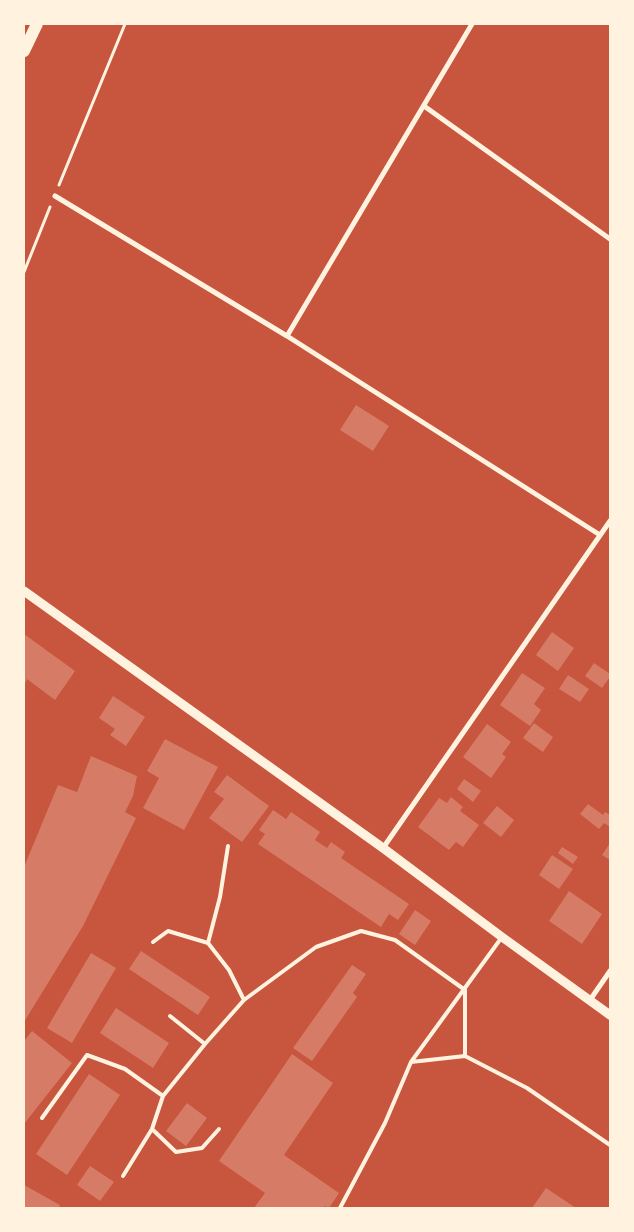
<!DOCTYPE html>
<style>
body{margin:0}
#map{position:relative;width:634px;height:1232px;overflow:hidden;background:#c8553d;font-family:"Noto Sans",sans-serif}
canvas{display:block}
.frame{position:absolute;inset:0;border:25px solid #fff3e0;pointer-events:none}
</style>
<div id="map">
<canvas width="634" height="1232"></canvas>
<div class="frame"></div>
</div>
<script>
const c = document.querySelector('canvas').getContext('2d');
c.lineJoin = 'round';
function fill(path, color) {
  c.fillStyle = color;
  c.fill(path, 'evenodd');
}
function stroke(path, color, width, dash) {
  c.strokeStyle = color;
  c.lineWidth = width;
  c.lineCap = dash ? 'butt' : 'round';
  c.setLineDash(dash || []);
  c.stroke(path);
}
fill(new Path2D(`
 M356,405L389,426L373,451L340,430Z
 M552,632L574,648L558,671L536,655Z
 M24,634L75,671L55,700L27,679L24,685Z
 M594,663L610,674V677L602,688L585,676Z
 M522,673L545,688L534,704L541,710L530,726L500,705Z
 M568,675L589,689L580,702L559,689Z
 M113,696L145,717L126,746L110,735L115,729L99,718Z
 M534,723L553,737L543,752L523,738Z
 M487,724L511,742L502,754L506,757L491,778L463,757Z
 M165,739L218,767L184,830L143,808L159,778L147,771Z
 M91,756L137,776L133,796L125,812L136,818L83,926L24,1022V867L58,785L77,792Z
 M227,775L269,806L242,842L209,818L224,799L214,792Z
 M464,779L481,791L473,802L457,789Z
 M451,797L463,807L460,811L479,825L463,847L456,842L449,850L418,827L439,798L447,803Z
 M588,804L603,815L605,812L610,815V827L604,823L599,829L580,814Z
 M497,806L514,820L501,837L483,823Z
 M273,810L286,819L291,812L320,832L315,840L327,848L331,842L345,852L341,858L409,904L398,920L389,914L381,927L258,844L265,834L259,830Z
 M610,843V860L602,855Z
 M562,847L578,857L573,864L558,853Z
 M552,855L573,869L559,889L539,875Z
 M569,891L602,914L582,944L549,921Z
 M415,910L431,921L415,945L399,934Z
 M141,951L210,997L198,1015L129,969Z
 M91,953L116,968L72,1043L47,1028Z
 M352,965L366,974L353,993L357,997L312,1061L293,1048Z
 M116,1008L169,1043L153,1068L100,1033Z
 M32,1031L72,1063L24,1124V1041Z
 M292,1054L333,1083L284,1155L339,1193L329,1208L325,1206L323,1208H254L265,1193L219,1161Z
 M89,1074L120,1095L67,1175L36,1154Z
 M187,1103L207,1118L186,1146L166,1131Z
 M90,1166L114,1182L100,1201L77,1185Z
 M24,1185L60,1205L59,1208H24Z
 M546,1188L576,1208H532Z`), '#d67c66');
stroke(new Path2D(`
 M59,185L125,24
 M24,272L50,207`), '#fff3e0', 3);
stroke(new Path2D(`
 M153,942L168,931L208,943L229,970L244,1000
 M208,943L220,897L228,846
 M170,1016L205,1044
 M411,1062L465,1056L527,1088L610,1145
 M42,1118L87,1055L125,1069L163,1096
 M152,1129L176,1152L202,1148L219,1129
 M123,1176L152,1129L163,1096L205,1044L244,1000L316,947L361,931L395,940L465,990V1056
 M340,1208L385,1123L411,1062L502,937`), '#fff3e0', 4);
stroke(new Path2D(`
 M424,106L610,239
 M55,196L287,336L600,535
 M287,336L472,24
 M383,848L610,521
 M590,1000L610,971`), '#fff3e0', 5);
stroke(new Path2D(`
 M24,591L383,848L502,937L610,1015`), '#fff3e0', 9);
stroke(new Path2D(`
 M24,51L37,24`), '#fff3e0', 12);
</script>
